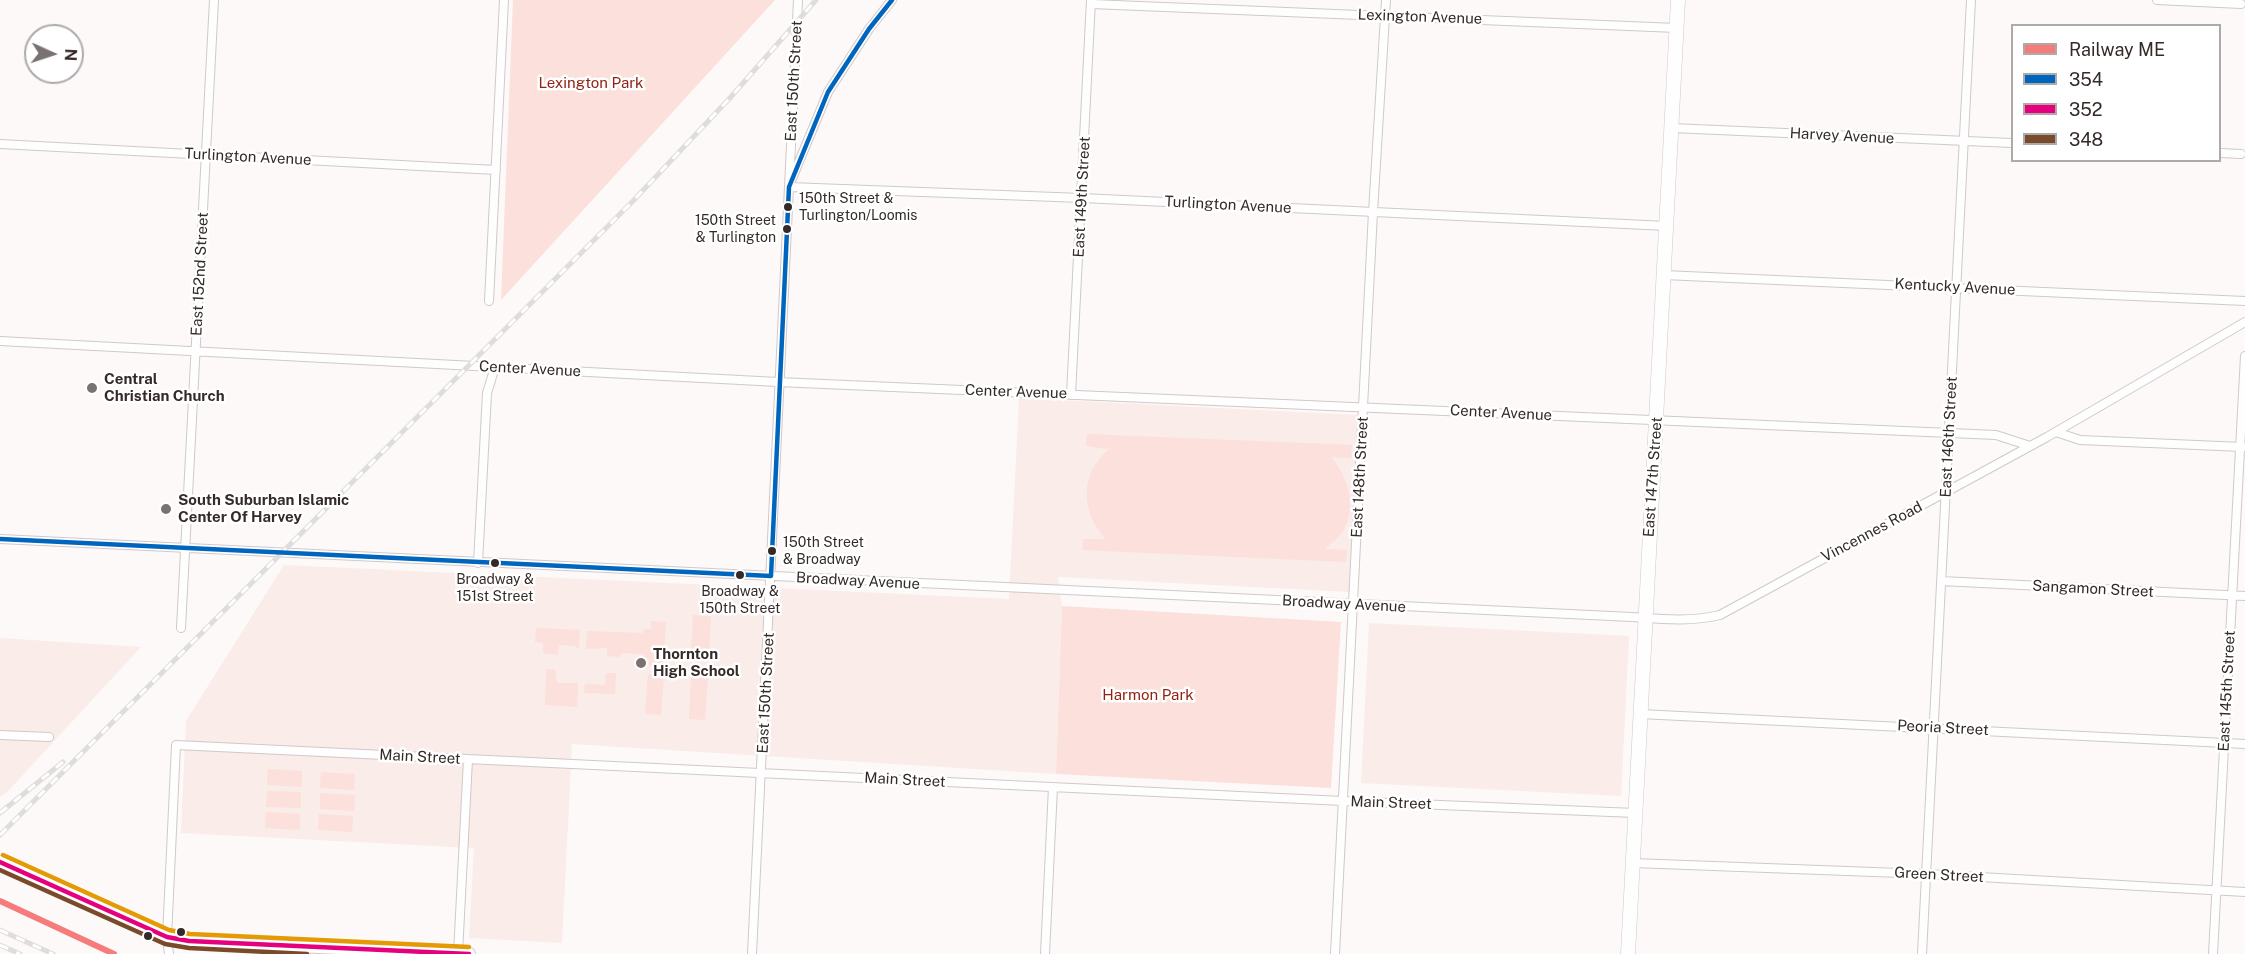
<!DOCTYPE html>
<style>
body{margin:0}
#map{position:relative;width:2245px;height:954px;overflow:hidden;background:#fdf9f8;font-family:"Public Sans",sans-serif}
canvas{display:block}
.legend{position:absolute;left:2011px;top:24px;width:210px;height:138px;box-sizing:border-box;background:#fff;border:2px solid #aeaaa9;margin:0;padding:8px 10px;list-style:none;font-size:18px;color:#342a28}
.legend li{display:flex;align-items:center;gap:12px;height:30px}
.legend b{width:30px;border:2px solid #aeaaa9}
.north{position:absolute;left:24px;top:24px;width:60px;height:60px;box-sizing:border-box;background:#fff;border:2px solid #aeaaa9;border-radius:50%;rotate:93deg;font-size:16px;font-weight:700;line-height:24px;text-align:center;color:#342a28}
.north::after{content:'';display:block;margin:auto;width:21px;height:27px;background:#7a7271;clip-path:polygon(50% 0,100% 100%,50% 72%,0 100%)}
</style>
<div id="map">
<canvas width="2245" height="954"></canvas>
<ul class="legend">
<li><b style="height:8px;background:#f67b7b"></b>Railway ME</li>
<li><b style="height:8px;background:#0065bd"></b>354</li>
<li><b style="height:8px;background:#e5007d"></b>352</li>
<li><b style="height:8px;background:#7a4b2a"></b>348</li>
</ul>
<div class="north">N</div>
</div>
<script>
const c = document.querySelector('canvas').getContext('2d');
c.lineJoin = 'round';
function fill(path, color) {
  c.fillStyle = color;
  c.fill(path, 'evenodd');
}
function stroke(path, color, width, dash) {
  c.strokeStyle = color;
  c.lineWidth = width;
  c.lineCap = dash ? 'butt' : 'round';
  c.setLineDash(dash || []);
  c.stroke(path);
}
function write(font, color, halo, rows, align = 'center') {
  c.font = font + ' "Public Sans",sans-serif';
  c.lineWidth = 5;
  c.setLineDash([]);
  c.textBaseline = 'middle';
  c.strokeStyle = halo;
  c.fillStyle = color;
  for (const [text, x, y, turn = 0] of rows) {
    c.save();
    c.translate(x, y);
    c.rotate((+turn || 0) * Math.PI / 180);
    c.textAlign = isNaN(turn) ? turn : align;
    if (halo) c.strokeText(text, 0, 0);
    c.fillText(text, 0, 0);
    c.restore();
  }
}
fill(new Path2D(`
 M1019,398L1359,415L1350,592L1058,577L1062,606L1056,774L572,744L562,943L469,938L474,848L181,833L186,721L284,565L1009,599Z
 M1369,623L1629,636L1621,796L1361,783Z
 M0,638L141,647L8,791L0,797Z`), '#f9ece9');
fill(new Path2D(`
 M513,0H775L501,300Z
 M1087,434L1352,445L1351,458L1331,457C1348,477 1358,508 1342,532C1338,539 1331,543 1325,549L1347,550L1346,562L1082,550L1083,539H1105C1081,510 1079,475 1109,449L1086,446Z
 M1062,606L1341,622L1331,788L1056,774Z
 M693,615L711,616L709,654L691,653Z
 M651,621L666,622L663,667L649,666V658L644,657V654L621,653L620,657L607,656V648L586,649L587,631L643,633L644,629H651Z
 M536,628L580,630L579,648H576V646L559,645L558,655L543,653V643L535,642Z
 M546,669H555L557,683H578L577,707L545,705Z
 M608,673H616L615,694L584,693L585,684L605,685V675Z
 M648,674L664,675L661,715L645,714Z
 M691,676L708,677L705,720L689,719Z
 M268,769L302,771V787L267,785Z
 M321,772L355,774L354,790L320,788Z
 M267,791L301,792V808L266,807Z
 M320,793L355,795L354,811L320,809Z
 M266,812L300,814V830L265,828Z
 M319,814L353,816L352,832L318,830Z`), '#fbe0db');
const street = new Path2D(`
 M2157,0L2241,4
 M1091,4L1677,28
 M1672,128L2012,143
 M0,144L496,170
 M2220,153L2241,154
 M791,181L828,92L869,29L892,0
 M789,187L1082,198L1667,226
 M1664,275L2245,301
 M489,301L504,0
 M0,341L778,382L1996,435L2030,446
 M1071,395L1091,0
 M2056,432L2080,440L2243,447
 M0,539L1632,617C1661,619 1691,622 1720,615L2047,437L2245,322
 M478,563L487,393L495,367
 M1941,581L2245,596
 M181,628L214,0
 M1640,714L2245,744
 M0,735L49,737
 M1633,863L1927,874L2245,892
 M169,954L167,937L176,745L1343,801L1635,813
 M458,954L468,759
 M752,954L798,0
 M1045,954L1053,787
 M1335,954L1373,212L1386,0
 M1922,954L1971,0
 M2213,954L2245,356`);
const secondary = new Path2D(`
 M0,862L167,937L189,941L469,954`);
const primary = new Path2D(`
 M1628,954L1678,0`);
stroke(street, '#d0c9c8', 10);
stroke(secondary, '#d0c9c8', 14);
stroke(primary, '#d0c9c8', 15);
stroke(street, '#fffefe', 8);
stroke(secondary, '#fffefe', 12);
stroke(primary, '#fffefe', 14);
const rail = new Path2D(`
 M0,813L63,762
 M0,835L633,201L729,99L816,0
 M0,930L53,954
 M0,945L20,954`);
stroke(rail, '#dedddc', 5);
stroke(rail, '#fff', 3, [9]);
stroke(new Path2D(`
 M0,539L771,576
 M771,576L789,187L828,92L869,29L892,0`), '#0065bd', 4.5);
stroke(new Path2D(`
 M0,862L167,937L189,941L469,954`), '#e5007d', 4.5);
stroke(new Path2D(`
 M0,870L165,944L189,948L307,954`), '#7a4b2a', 4.5);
stroke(new Path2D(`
 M3,855L169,930L190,934L469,947`), '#e49a04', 4.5);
stroke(new Path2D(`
 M0,901L114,954`), '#f67b7b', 6);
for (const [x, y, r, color] of [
 [788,207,5,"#342a28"],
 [787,229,5,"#342a28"],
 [92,388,6,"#7a7271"],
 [166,509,6,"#7a7271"],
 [772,551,5,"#342a28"],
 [495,563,5,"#342a28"],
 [740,575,5,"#342a28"],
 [641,663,6,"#7a7271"],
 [181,932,5,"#342a28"],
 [148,936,5,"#342a28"]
]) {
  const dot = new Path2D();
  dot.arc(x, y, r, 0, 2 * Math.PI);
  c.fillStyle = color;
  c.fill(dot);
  stroke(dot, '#fff', 2);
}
write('14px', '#342a28', '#fff', [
 ["150th Street &",799,199],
 ["Turlington/Loomis",799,216],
 ["150th Street",776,221,"right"],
 ["& Turlington",776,238,"right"],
 ["150th Street",783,543],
 ["& Broadway",783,560],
 ["Broadway &",495,580,"center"],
 ["151st Street",495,597,"center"],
 ["Broadway &",740,592,"center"],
 ["150th Street",740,609,"center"]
], 'left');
write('15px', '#342a28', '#fff', [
 ["Lexington Avenue",1420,17,2],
 ["East 150th Street",794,81,-87],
 ["Harvey Avenue",1842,136,3],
 ["Turlington Avenue",248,157,3],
 ["East 149th Street",1082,197,-87],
 ["Turlington Avenue",1228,205,3],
 ["East 152nd Street",200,274,-87],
 ["Kentucky Avenue",1955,287,3],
 ["Center Avenue",530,369,3],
 ["Center Avenue",1016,392,2],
 ["Center Avenue",1501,413,3],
 ["East 146th Street",1949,437,-87],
 ["East 148th Street",1360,477,-87],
 ["East 147th Street",1653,477,-86],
 ["Vincennes Road",1872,532,-28],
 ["Broadway Avenue",858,581,3],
 ["Sangamon Street",2093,589,3],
 ["Broadway Avenue",1344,604,3],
 ["East 145th Street",2227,691,-87],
 ["East 150th Street",766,693,-87],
 ["Peoria Street",1943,728,3],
 ["Main Street",420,757,3],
 ["Main Street",905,780,3],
 ["Main Street",1391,803,2],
 ["Green Street",1939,875,3]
]);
write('15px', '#922314', '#fff', [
 ["Lexington Park",591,83],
 ["Harmon Park",1148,695]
]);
write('bold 15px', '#342a28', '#fff', [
 ["Central",104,379],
 ["Christian Church",104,396],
 ["South Suburban Islamic",178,500],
 ["Center Of Harvey",178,517],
 ["Thornton",653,654],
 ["High School",653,671]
], 'left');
</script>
